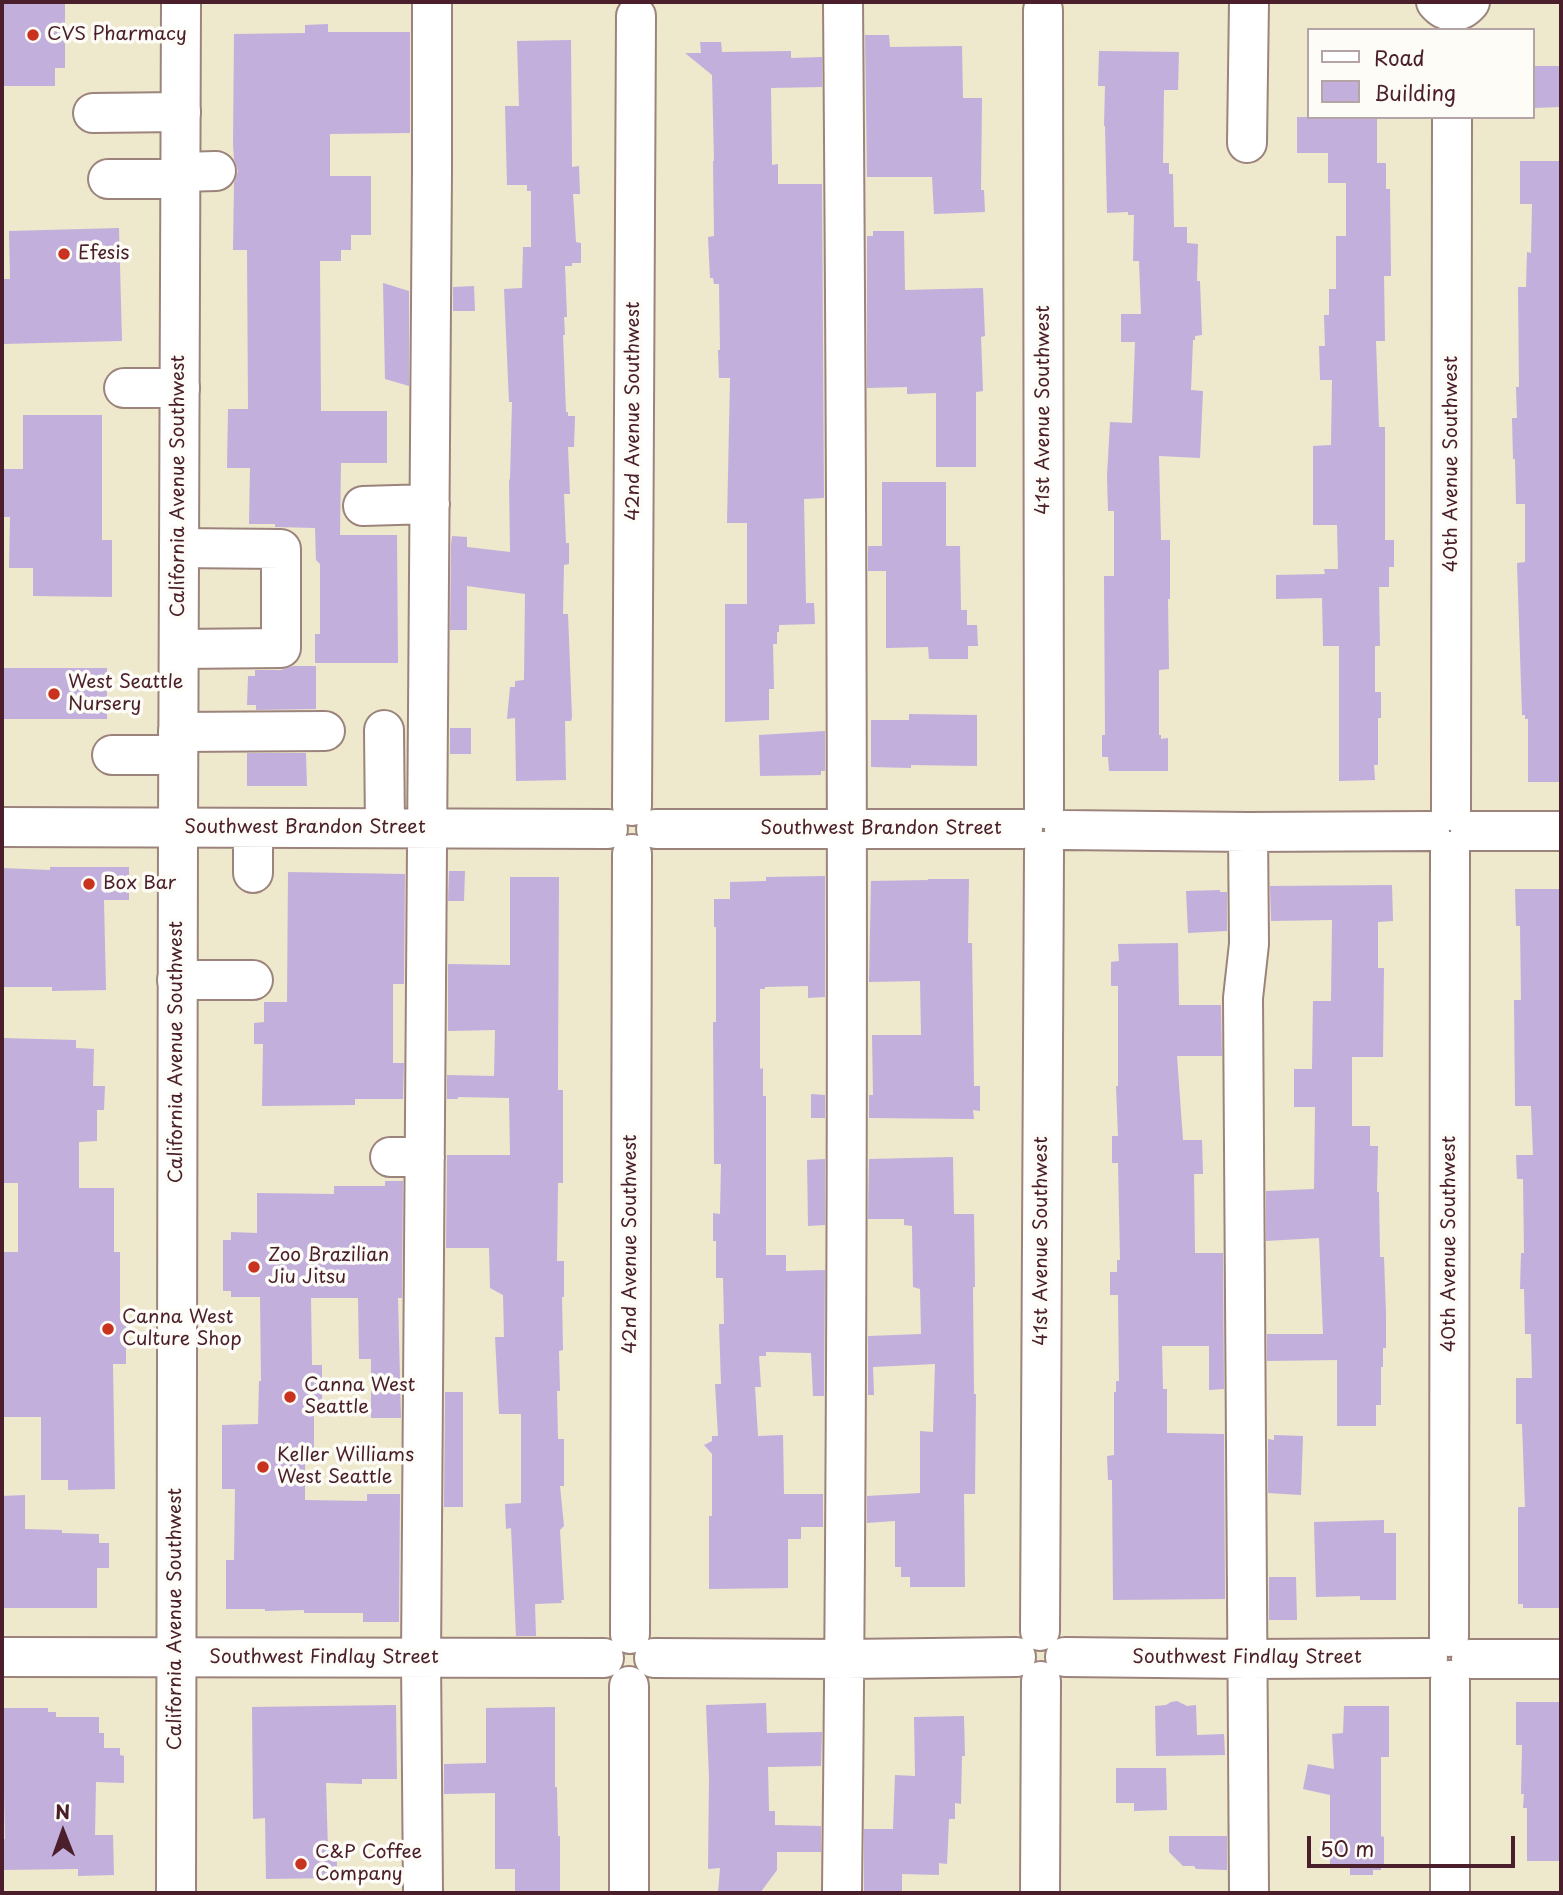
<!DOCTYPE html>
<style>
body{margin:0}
#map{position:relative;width:1563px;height:1895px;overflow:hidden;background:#eee8cd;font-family:"Playpen Sans",sans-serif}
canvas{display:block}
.frame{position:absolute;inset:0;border:4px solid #4a1f2b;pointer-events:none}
.legend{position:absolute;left:1307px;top:28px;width:228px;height:91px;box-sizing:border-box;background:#fdfcf7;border:2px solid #b5a4a5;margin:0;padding:9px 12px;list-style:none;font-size:21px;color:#4a1f2b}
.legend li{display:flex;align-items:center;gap:14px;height:35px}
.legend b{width:35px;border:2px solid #b5a4a5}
.north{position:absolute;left:28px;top:1797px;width:70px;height:70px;-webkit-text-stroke:5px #fdfcf7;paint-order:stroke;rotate:359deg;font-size:19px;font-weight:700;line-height:28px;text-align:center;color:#4a1f2b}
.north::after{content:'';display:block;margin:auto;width:24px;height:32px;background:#4a1f2b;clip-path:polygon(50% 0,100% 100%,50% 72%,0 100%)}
.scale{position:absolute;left:1307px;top:1836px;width:208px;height:32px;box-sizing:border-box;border:4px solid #4a1f2b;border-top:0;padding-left:9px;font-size:21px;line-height:24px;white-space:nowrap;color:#4a1f2b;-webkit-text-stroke:5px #fdfcf7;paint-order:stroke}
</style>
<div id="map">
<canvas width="1563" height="1895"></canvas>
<div class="frame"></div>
<ul class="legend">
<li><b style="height:9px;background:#fff"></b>Road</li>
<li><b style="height:19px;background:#c2afdc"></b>Building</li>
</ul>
<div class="north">N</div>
<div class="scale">50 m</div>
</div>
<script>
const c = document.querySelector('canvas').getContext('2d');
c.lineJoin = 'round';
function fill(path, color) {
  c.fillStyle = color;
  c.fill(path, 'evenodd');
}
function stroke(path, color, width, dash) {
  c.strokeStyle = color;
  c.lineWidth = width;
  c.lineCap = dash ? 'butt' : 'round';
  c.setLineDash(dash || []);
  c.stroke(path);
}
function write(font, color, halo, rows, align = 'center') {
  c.font = font + ' "Playpen Sans",sans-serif';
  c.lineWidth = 7;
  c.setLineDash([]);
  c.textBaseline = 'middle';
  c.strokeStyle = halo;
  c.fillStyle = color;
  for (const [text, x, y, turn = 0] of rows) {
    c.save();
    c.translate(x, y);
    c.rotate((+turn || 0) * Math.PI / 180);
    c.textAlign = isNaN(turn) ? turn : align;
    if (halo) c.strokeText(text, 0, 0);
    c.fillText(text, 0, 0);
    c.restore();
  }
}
fill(new Path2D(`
 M2,2H65V68H55V86H2Z
 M328,24V32H410V133L330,134V176H371V235H351V250H341V261H320L321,411H387V463H341L340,535H397L398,663H315V634H320V564L316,560L315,528L275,527V524H249L250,468H227L228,409H248L247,250H233L234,183L238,171L234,159L233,144L234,34L305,33V25Z
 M865,35H889L890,47L962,46L963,98H982L981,190H984L985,212L934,214L932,177H867Z
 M571,40L572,167L579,166L580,194H573L576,242L581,243V263H572V266H565L567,317H564L565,335H563L566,412H568V416H575L574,447H568L570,494H564L566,543H569V564L564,565L563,614H568L572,717L571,721H565L566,780L516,781L515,718L507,719L510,687H515V681L524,680L525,594L467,586V630H450L451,545L452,536L467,537V547L510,552L509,480L510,479L512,402H509L504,289L522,288L523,247H531V191H527V185H507L505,106H519L517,41Z
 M700,42H721L722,52L791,51V58L822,57V87L771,88L772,165L778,164V184H822L824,498L804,499L806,603H814L815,624L779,625V632H777V644H773L774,689H769V720L725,722V604H747V523H727L730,378H719L718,350H720L719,284H714L713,278H710L708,237L714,236L713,161H714L712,75L685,53H701Z
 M1099,51L1179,52L1178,90H1164L1163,163H1169V174H1173L1174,227H1187V243L1198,244L1197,281H1200L1202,335L1195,336V340H1193L1191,390L1203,391L1200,458L1159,456L1161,540H1170V599H1168L1169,669L1159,670V735H1161V739L1168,738V771H1109L1108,757H1102V735H1105L1104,576H1114V511H1108L1107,476L1110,422L1132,423L1135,342H1121V314H1141L1139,261H1133L1134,215H1128V212L1107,213L1105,126H1104L1105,86H1098Z
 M1533,66H1561V107L1533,108Z
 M1297,117H1377V163H1386V189H1390L1391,276H1384L1385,341H1376L1379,427H1385V540H1394V567H1389V587H1379L1380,646H1375V692H1381V718H1378V765H1374L1375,780L1339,781V646H1323L1322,598L1276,599V575L1325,574L1324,569H1338L1337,525H1313V446L1331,445L1332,380H1320L1319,346H1325L1324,315H1329V289H1336V236H1346V183H1328V153H1297Z
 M1520,161H1561V782H1528V719H1525V715H1522L1517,563L1525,562V504H1516L1515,459H1513L1512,418H1517L1516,387H1519L1518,287H1526L1527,252L1531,253L1532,204H1520Z
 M119,228L122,341L2,344V279H10L9,231Z
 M873,231H904L905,290L983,288L985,336L981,337L983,391L976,392V467H936V393L907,394V387L867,388V236H873Z
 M383,283L409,291V386L385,379Z
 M474,286L475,311H453V287Z
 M23,415H102V540H112V597L33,596V568H9L10,517H4V506L2,504L3,469H23Z
 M882,482H946V546H960L961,610H967V625H977L978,646H968V659H929L928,647L886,648V571H868V546H882Z
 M293,666H316V709L256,710V705H247L248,676H255V670H281Z
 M2,668H107V719H2Z
 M909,714L977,715V766L911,765V768L871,767V720H909Z
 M450,728H471V754H450Z
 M825,731V771H821V775L760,776L759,735Z
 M247,753H306L307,786H247Z
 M50,867H129V900H104L106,990L52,991V987H2V868L50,870Z
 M449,871H465L464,901H448Z
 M288,872L405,874L404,984H393V1063H404L403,1099H355V1105L262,1106L263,1044H254V1023L264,1022V1002H287Z
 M825,876V997L808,998V986L765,987V989H760V1069L763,1068V1096H766V1255H786V1271L825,1270L824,1396H813L811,1353L766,1352V1356H759L761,1387H755L758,1436L783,1435L784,1494H823V1527H801V1539H788V1588L709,1589V1516H712V1454L704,1445L712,1441V1436H718L715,1384H721L719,1324H724L723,1278H716V1241H713V1213L720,1214L721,1164H714L713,1022H716V927H714V899H730V882L766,881V877Z
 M510,877H559L558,1068V1090H563V1183H558L557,1261H564V1297H562L563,1350L559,1351L560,1391H557L558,1439H564V1486H560L564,1526L560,1530L564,1600H561L562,1603L535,1604L536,1636H516L511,1528L506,1529L505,1504L521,1503V1414H499L495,1337H504L503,1295L490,1288L489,1248H446L447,1155H510L509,1098L458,1097V1099H447V1075L494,1076L495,1030L448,1031V964L510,965Z
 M928,879H969L968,943H972L974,1086H980V1111L973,1110L974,1119L869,1118V1095H873L872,1035H921L920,981L869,982L871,881L928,880Z
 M1392,885L1393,921L1378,922V968H1384L1383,1057H1352V1126H1370V1146H1378L1377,1192H1379L1380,1257H1384L1386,1314V1348H1383V1367H1381V1405H1376V1426H1337V1360L1267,1361V1334H1323L1319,1238L1266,1241V1191L1314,1189L1315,1107H1294V1069H1312L1313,1001H1331L1332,920L1271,921L1270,886Z
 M1515,889H1561V1608H1523V1604H1518V1507H1525L1522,1424H1516V1378H1532L1531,1334H1525L1524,1289H1520L1521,1253H1524L1523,1179H1517L1516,1155H1533L1531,1106H1515L1514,1000H1521L1520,926H1516Z
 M1220,890V892H1227V931L1188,933L1186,891Z
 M1178,943L1179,1005H1221L1222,1056H1177L1183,1140H1202L1203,1174H1194L1195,1253H1223L1224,1389L1209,1390V1346H1162L1163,1389H1167V1433L1224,1434L1225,1599L1113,1600L1112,1480H1108L1107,1456L1114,1455V1392H1116V1381H1119L1118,1297V1295H1110V1272H1117V1260H1120L1118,1163H1112V1136H1118L1116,1086H1118V986H1111V962L1119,961L1118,944Z
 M2,1038L76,1040V1048L94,1049L93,1086H105L104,1110H97V1141L79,1142V1188H114V1252H120V1313H126V1364H113L115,1489L68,1490V1480H41V1417H2V1382H4V1293H2V1252H18V1183H2Z
 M811,1094L825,1095V1118H811Z
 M953,1157L954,1214H974L975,1287H973L974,1394H976L975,1494H964L965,1587H910V1577H901V1567H895V1521L867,1523V1496L920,1493V1431L933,1432L935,1364L873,1367L874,1395H868V1336L921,1334L920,1289L913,1287L912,1226L904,1225V1219H868L869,1159Z
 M825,1159V1225L808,1226L807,1160Z
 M385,1181H403L402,1298H398L401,1418H371V1359H359L358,1298H311L312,1365H322V1413H314V1450H305V1500L367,1501V1494H400L399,1622H363V1613H304V1610L265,1611V1609H226V1560H234L235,1489H222V1425L258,1424L259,1381H261L260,1297H231V1291H223V1240H231V1232L257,1233V1193L334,1194V1186H385Z
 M445,1392H463V1507H444Z
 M1274,1435L1303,1436L1301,1495L1268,1493V1439L1274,1440Z
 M25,1495V1529L62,1530V1533L99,1534V1543H109V1568H97V1608H2V1496Z
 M1384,1520V1533H1396V1600H1360V1596L1316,1597L1314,1522Z
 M1269,1577H1296L1297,1620H1269Z
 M1177,1701L1187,1706L1196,1705L1197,1735L1224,1734L1225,1755L1156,1756L1155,1706L1166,1705L1171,1702Z
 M1516,1702H1561V1787H1560L1559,1834H1561V1861H1527V1808H1523L1524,1794H1521L1522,1745H1516Z
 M766,1703L767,1733L822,1732L821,1766L768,1767L769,1811H775V1825L821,1826V1852H777V1870L760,1893H718L720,1868L708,1869L709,1778L706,1705Z
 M396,1705L397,1779H362V1784L326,1783L328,1850H337V1878L266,1879L265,1818L253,1819L252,1707Z
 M1344,1706H1389V1757H1381V1836L1384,1837V1867H1381V1870H1373V1875H1350V1867H1330V1795L1303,1789L1308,1764L1334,1769L1332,1734L1343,1733Z
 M555,1707V1787H557L558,1836H560V1893H515V1869H495V1793L444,1794V1764L486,1763V1708Z
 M2,1708H48V1712H56V1717H99V1733H104V1748H120V1755L124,1756V1783L96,1782L95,1835H113L114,1875L78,1876V1869L2,1870V1839H5L4,1794H2Z
 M964,1716L965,1756H962L961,1804L955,1803V1819H949L947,1864L939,1863V1875L902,1874V1893H864V1829H893L895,1775L915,1776L914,1717Z
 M1116,1768H1166L1167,1810L1134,1811V1803H1116Z
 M1169,1836H1227V1870L1196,1869L1194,1866H1183L1169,1852Z`), '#c2afdc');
const minor = new Path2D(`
 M1436,2C1446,14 1460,14 1470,2
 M1043,10L1044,809
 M93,113L181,112
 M1247,143L1249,2
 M181,172L216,171
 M108,179H180
 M124,388H180
 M363,506L430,504
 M179,649L281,648V549L179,548
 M384,730L385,828
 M178,732L325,731
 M112,755H178
 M632,806L636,16
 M1451,811L1452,117
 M2,827L608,829
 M253,829V873
 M656,829H1023
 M1064,830L1248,832L1430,831
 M1470,831H1561
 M1248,832L1249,944L1243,998L1249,1893
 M177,980H253
 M390,1157H425
 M1040,1631L1044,851
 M630,1634L632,854
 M1449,1637L1450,851
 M2,1657L604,1658
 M1065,1657L1248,1659L1428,1658
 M654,1658L845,1659L1016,1657
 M1471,1659H1561
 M1450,1680V1893
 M629,1686V1893
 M423,1893L421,1658L432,170V2
 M842,1893C849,1263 848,632 843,2
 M1040,1893L1041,1681`);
const major = new Path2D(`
 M176,1893L178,829L181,2`);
stroke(minor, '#9c847c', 42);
stroke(major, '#9c847c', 42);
stroke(minor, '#fff', 38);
stroke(major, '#fff', 38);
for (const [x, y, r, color] of [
 [33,35,7,"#c8321e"],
 [64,254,7,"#c8321e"],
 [54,694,7,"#c8321e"],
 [89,884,7,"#c8321e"],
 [254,1267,7,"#c8321e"],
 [108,1329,7,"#c8321e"],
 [290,1397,7,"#c8321e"],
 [263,1467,7,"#c8321e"],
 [301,1864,7,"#c8321e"]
]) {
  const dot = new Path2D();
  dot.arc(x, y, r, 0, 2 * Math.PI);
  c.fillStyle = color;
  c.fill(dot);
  stroke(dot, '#fdfcf7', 2.5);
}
write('19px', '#4a1f2b', '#fdfcf7', [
 ["CVS Pharmacy",47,35],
 ["Efesis",78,254],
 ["West Seattle",68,683],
 ["Nursery",68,705],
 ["Box Bar",103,884],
 ["Zoo Brazilian",268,1256],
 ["Jiu Jitsu",268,1278],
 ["Canna West",122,1318],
 ["Culture Shop",122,1340],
 ["Canna West",304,1386],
 ["Seattle",304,1408],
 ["Keller Williams",277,1456],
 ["West Seattle",277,1478],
 ["C&P Coffee",315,1853],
 ["Company",315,1875]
], 'left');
write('19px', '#4a1f2b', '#fdfcf7', [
 ["41st Avenue Southwest",1044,410,-90],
 ["42nd Avenue Southwest",634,411,-90],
 ["40th Avenue Southwest",1452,464,-90],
 ["California Avenue Southwest",179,486,-90],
 ["Southwest Brandon Street",305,828],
 ["Southwest Brandon Street",881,829],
 ["California Avenue Southwest",177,1052,-90],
 ["41st Avenue Southwest",1042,1241,-90],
 ["42nd Avenue Southwest",631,1244,-90],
 ["40th Avenue Southwest",1450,1244,-90],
 ["California Avenue Southwest",176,1619,-90],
 ["Southwest Findlay Street",324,1658],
 ["Southwest Findlay Street",1247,1658]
]);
</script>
